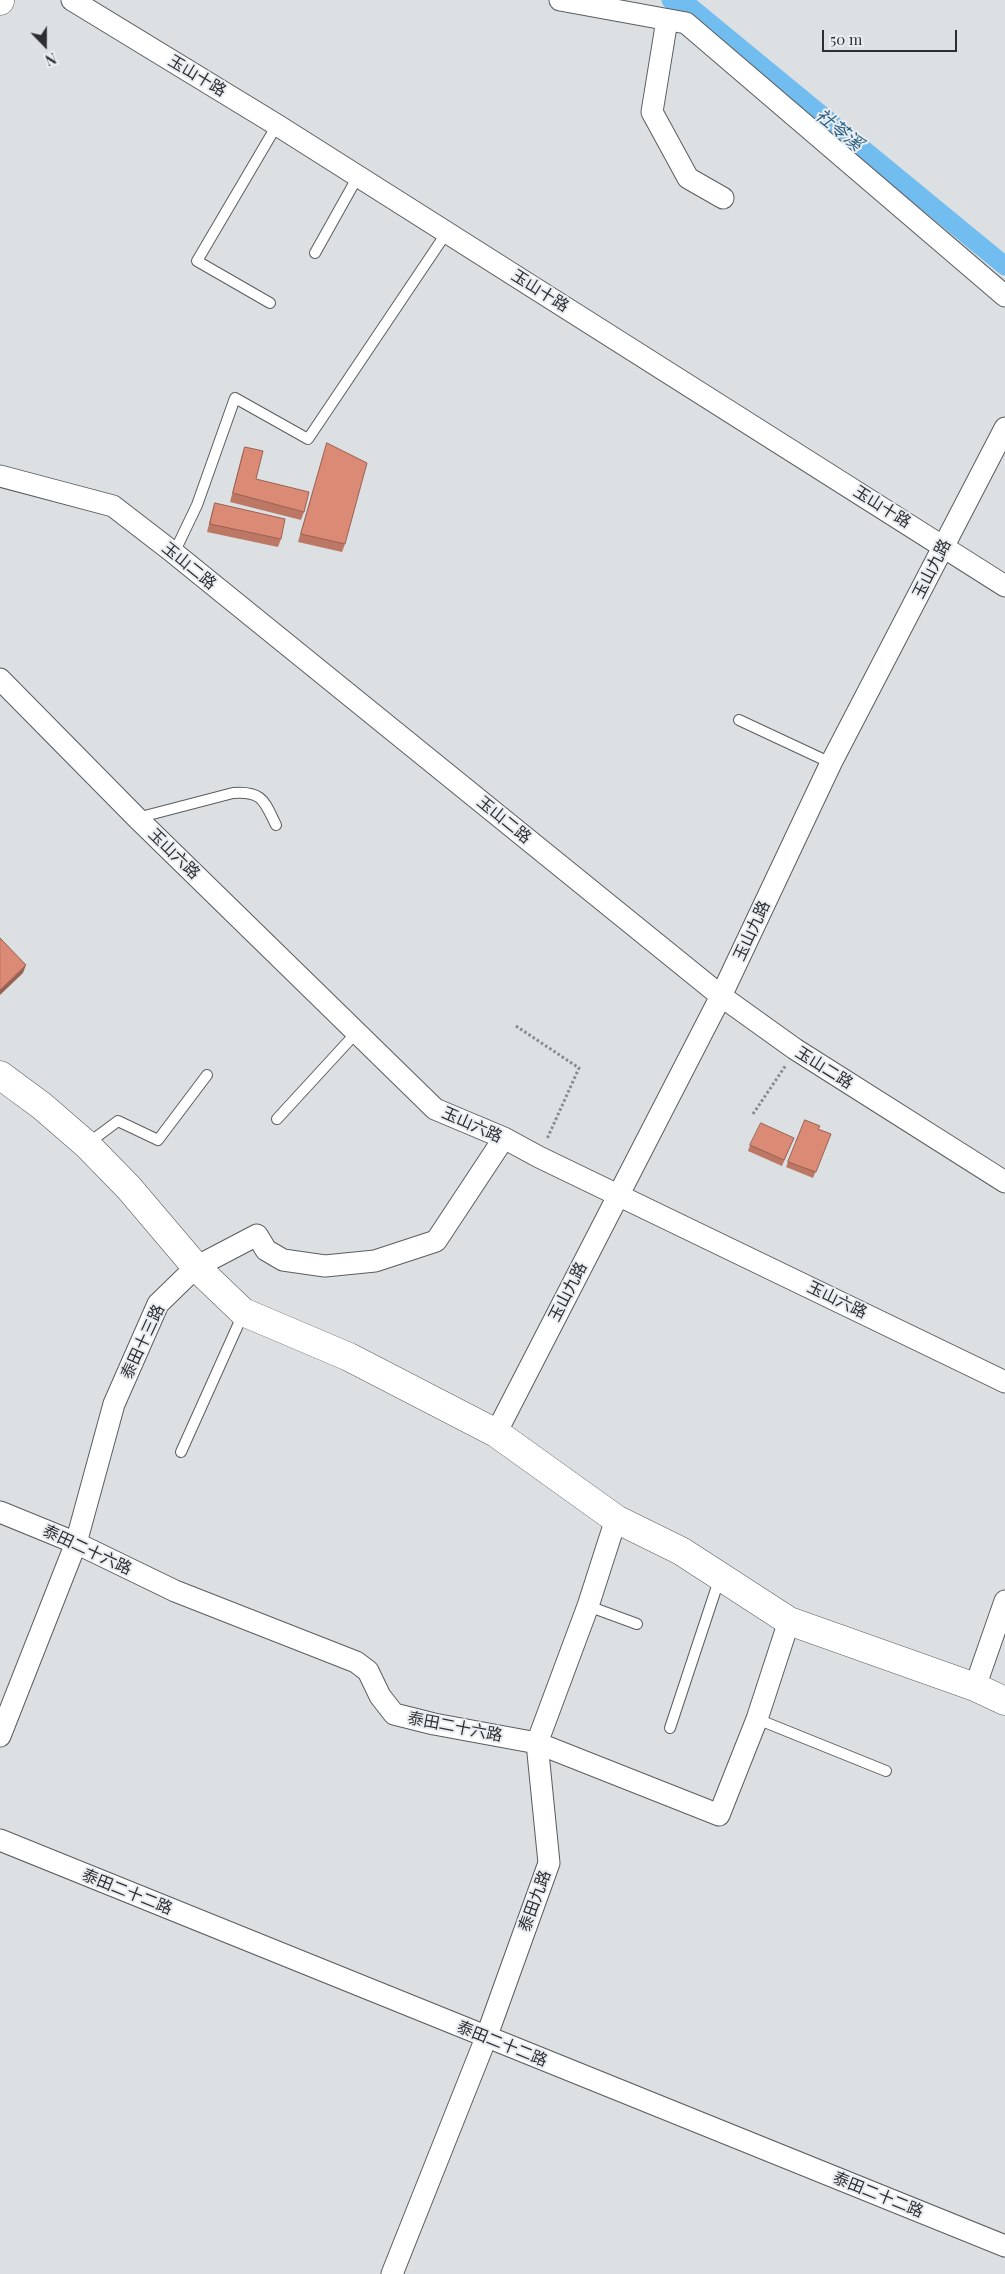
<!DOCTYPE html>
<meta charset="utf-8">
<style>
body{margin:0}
#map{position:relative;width:1005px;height:2274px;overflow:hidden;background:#dce0e3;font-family:"Playfair Display",serif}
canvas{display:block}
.north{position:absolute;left:20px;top:20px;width:50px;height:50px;-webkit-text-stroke:4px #e9edf1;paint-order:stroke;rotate:158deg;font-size:14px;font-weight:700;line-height:20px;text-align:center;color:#2c2e2f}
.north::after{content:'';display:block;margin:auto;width:18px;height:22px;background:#2c2e2f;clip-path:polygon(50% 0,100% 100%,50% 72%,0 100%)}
.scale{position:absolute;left:822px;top:30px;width:135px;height:22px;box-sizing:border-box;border:2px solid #2c2e2f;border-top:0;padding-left:6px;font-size:15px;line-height:18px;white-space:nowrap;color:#2c2e2f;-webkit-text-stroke:4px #e9edf1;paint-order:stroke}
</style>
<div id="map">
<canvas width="1005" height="2274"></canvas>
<div class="north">N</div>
<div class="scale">50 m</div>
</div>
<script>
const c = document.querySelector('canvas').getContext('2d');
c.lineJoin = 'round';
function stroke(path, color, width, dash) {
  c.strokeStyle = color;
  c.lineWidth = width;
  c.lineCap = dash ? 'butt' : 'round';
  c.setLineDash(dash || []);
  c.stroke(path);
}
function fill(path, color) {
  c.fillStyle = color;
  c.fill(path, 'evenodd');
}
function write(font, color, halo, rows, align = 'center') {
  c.font = font + ' "Playfair Display","Noto Sans TC",serif';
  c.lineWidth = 4;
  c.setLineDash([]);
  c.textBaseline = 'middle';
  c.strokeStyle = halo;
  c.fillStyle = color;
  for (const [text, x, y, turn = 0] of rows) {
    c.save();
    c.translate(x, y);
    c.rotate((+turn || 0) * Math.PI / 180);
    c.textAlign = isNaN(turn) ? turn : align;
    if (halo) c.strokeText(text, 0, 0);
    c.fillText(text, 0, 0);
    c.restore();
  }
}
stroke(new Path2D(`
 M671,0L684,2L1005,266`), '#71bdef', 19);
const lane = new Path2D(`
 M315,253L357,178
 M270,303L197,261L277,125
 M174,553L197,505L235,398L308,439L447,232
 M739,720L831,763
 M137,818L233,793C263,791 264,801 276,825
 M277,1119L357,1032
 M87,1144L118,1121L158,1140L207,1075
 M181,1452L243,1314
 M588,1606L637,1624
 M757,1719L886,1771
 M670,1728L720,1577`);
const street = new Path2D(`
 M72,0L277,125L1005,586
 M560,0L686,23L1005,296
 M667,20L652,112L688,178L723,198
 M0,476L113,506L174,553L721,996L795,1049L1005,1182
 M0,679L137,818L435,1109L504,1138L539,1157L1005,1382
 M496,1433L721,996L831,763L1005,428
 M0,1512L76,1543L175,1591L356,1662L368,1671L380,1696L394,1714L434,1724L537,1743L719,1815L757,1719L789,1621
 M975,1687L1005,1601
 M0,1736L76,1543L114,1404L158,1304L196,1267L257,1235L266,1250L283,1260L325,1266L375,1261L436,1241L504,1138
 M0,1840L1005,2246
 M392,2274L486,2038L549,1863L537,1743L588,1606L616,1519`);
const secondary = new Path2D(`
 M0,1V0
 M0,1075L42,1106L87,1145L129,1188L196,1267L243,1312L349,1357L496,1433L616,1519L681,1551L789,1621L975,1687L1005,1701`);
stroke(lane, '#5a5d60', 12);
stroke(street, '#5a5d60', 23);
stroke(secondary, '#5a5d60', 29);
stroke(new Path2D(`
 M516,1026L579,1068L547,1139
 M753,1114L786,1065`), '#878a8c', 3, [2.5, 2.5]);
stroke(lane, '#fff', 10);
stroke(street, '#fff', 21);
stroke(secondary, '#fff', 28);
fill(new Path2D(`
 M327,443L345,544L342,552L298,542Z
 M245,447L256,479L304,512L301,520L230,502L242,455Z
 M215,503L281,539L278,547L207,532L212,512Z
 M805,1120L818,1129L831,1134L813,1178L786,1167Z
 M794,1138L782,1166L748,1151L750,1145Z`), '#bc7765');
fill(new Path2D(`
 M26,965L23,973L0,995V990Z`), '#996152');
const building = new Path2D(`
 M327,443L367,463L345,544L301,534Z
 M245,447L263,451L256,479L309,492L304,512L233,493Z
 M215,503L285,519L281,539L210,524Z
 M0,938L26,965L0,990Z
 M805,1120L820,1126L818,1129L831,1134L816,1172L788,1162Z
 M761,1123L794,1138L784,1160L750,1145Z`);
fill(building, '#db8a75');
stroke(building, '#996152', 1);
write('16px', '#2c2e2f', '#e9edf1', [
 ["玉山十路",197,76,31],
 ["玉山十路",540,291,32],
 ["玉山十路",882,507,32],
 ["玉山二路",189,566,39],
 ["玉山九路",932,569,-63],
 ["玉山二路",504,820,39],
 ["玉山六路",174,854,44],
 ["玉山九路",752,931,-65],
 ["玉山二路",824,1068,32],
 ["玉山六路",472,1125,24],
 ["玉山九路",568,1292,-63],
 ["玉山六路",837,1300,26],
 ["泰田十三路",143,1342,-65],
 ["泰田二十六路",87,1550,25],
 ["泰田二十六路",455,1727,11],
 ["泰田二十二路",127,1892,22],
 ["泰田九路",535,1901,-70],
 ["泰田二十二路",502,2044,22],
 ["泰田二十二路",878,2195,22]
]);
write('italic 18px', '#255c7f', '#e9edf1', [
 ["社苓溪",839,130,39]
]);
</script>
